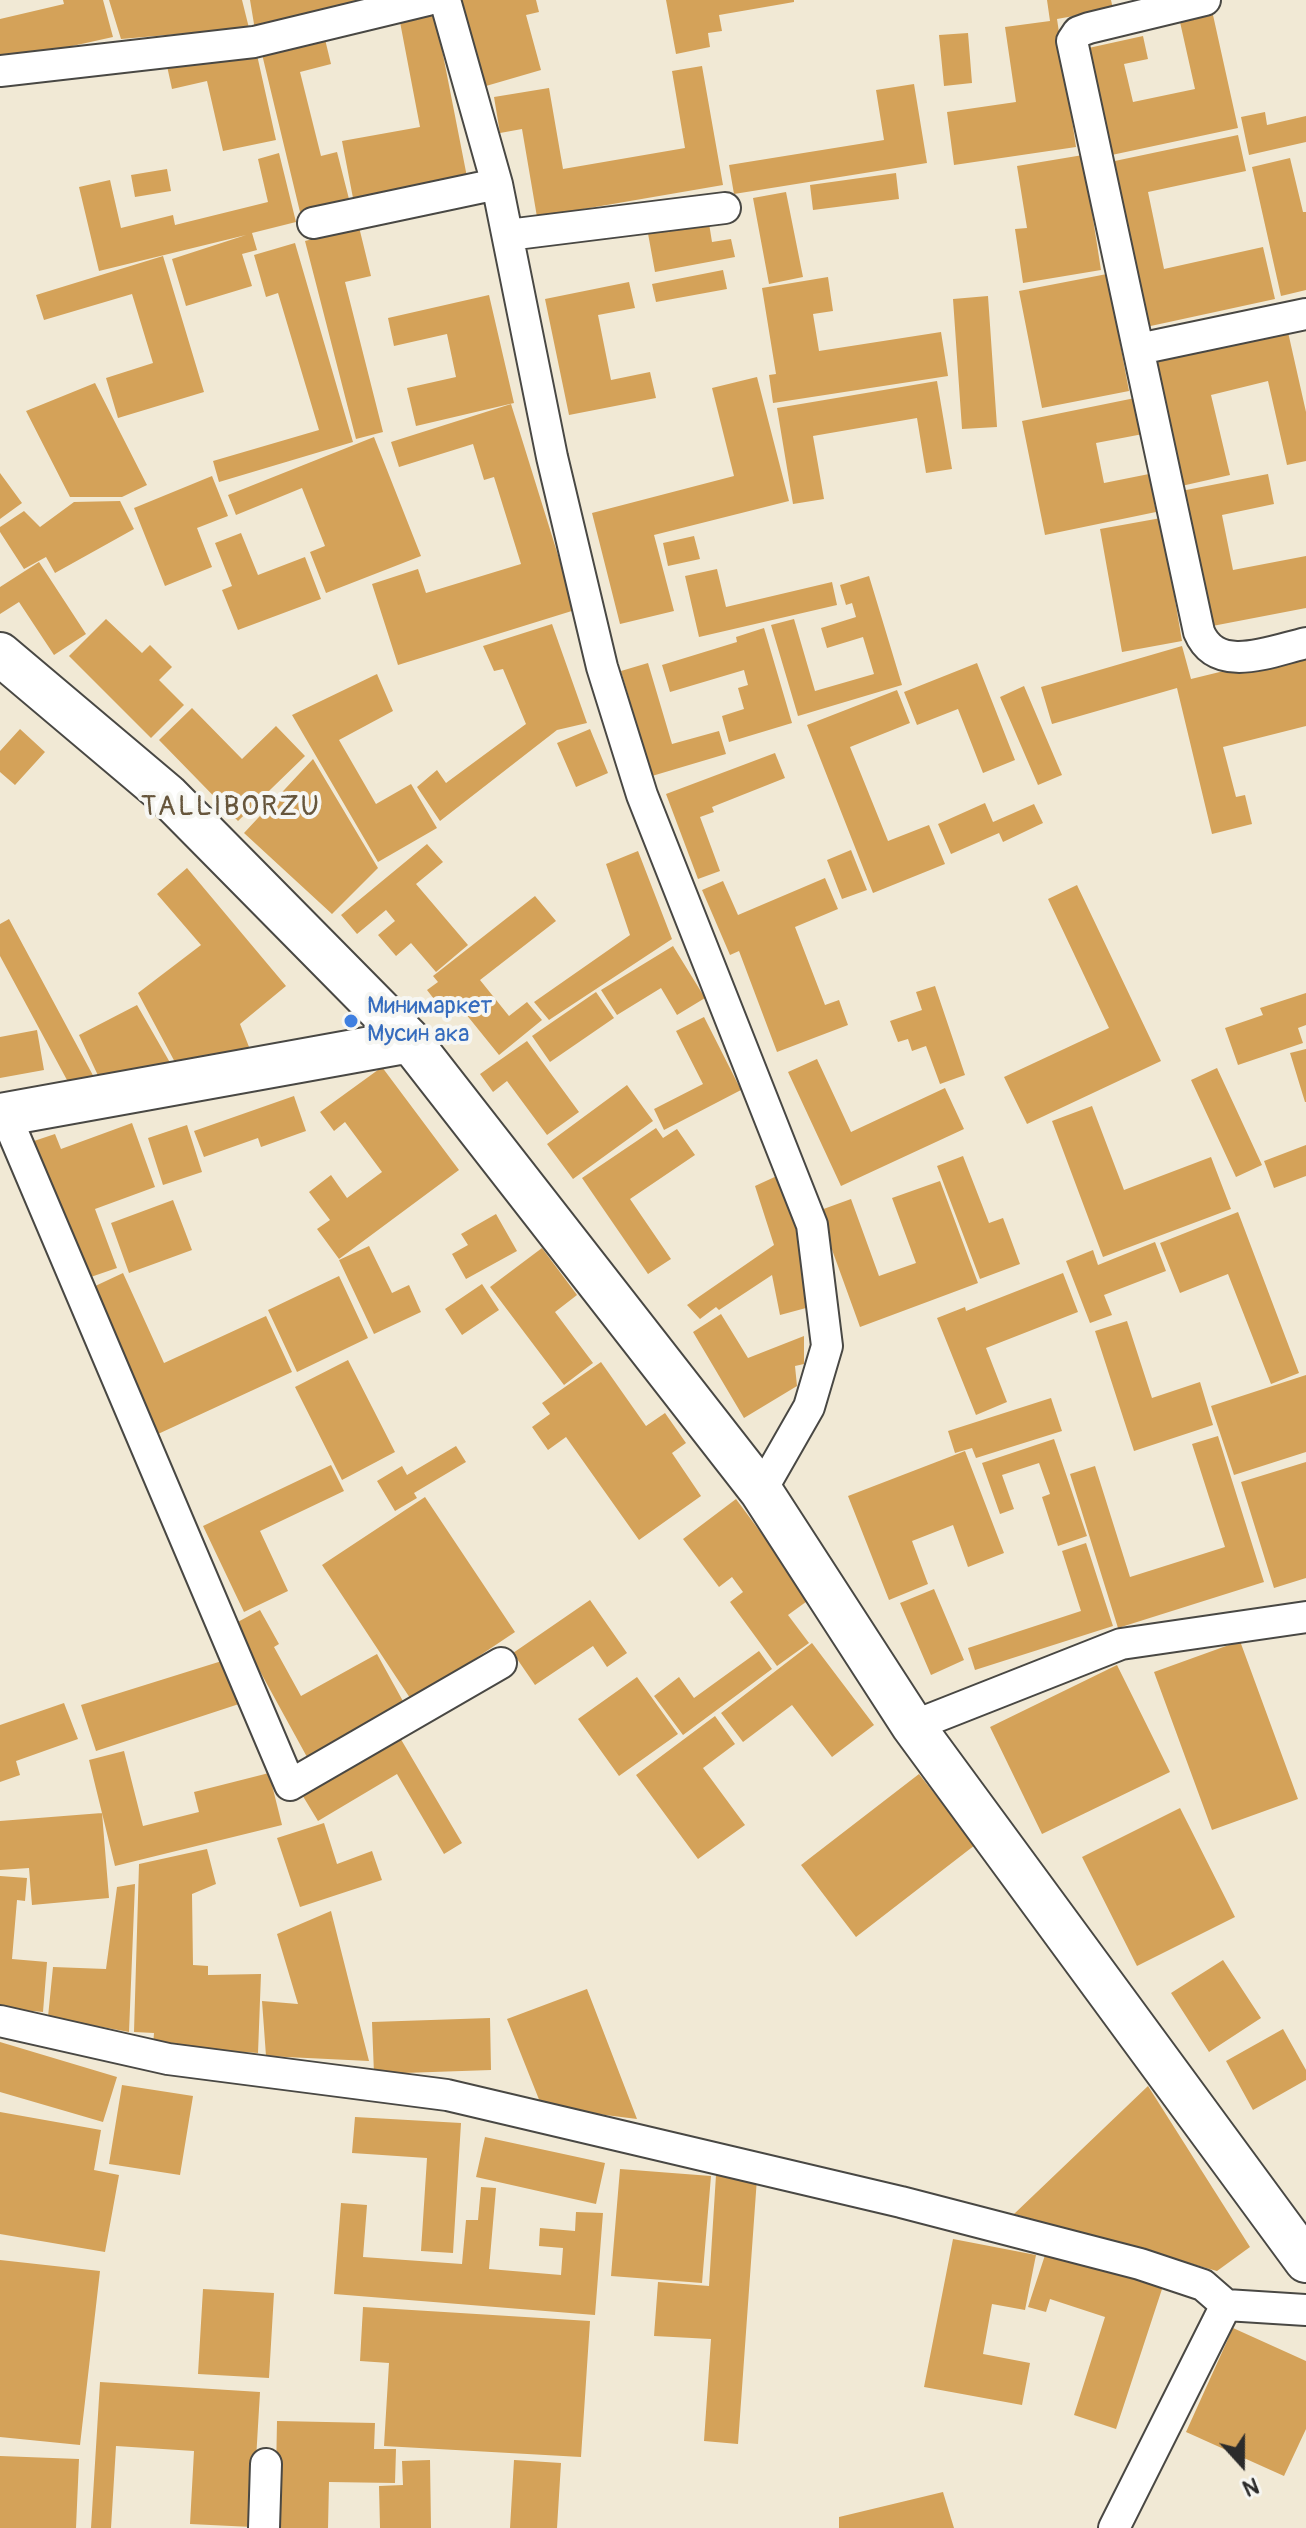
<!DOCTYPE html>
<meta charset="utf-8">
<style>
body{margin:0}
#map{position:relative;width:1306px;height:2528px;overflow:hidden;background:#f1e9d5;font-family:Pangolin,sans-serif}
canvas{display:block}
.north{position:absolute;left:1202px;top:2424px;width:80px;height:80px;-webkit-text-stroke:6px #f6f6f2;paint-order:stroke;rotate:159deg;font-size:22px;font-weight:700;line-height:32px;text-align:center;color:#2b2b2b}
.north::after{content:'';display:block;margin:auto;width:28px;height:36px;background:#2b2b2b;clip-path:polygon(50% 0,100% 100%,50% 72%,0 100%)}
</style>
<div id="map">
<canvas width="1306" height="2528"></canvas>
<div class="north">N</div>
</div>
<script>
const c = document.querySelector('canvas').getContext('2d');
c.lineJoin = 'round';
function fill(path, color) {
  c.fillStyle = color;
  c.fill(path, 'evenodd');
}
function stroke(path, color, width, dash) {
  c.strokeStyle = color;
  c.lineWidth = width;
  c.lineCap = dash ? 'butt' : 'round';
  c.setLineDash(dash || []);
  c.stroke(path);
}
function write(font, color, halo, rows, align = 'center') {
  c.font = font + ' Pangolin,sans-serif';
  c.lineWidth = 8;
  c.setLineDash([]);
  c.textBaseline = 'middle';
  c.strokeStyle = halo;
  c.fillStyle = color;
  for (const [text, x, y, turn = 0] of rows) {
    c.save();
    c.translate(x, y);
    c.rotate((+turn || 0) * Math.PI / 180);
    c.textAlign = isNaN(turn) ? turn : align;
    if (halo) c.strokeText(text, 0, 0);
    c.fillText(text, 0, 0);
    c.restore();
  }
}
fill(new Path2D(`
 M63,0H103L113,37L0,62V19L64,4Z
 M109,0H242L249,28L121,39Z
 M250,0H405L255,30Z
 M461,0H536L539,12L526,15L541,70L486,86Z
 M666,0H794V2L719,15L722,31L708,33L710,47L676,54Z
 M1047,0H1111L1113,9L1057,19L1076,147L954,165L947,112L1016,102L1005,27L1050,21Z
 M435,14L467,177L353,198L342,141L420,127L400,22Z
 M1213,15L1238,128L1107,156L1084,49L1143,36L1148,59L1124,64L1133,102L1195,89L1180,22Z
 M968,33L972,83L944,86L939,35Z
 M324,35L331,64L300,72L321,156L337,152L349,199L300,212L261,50Z
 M255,46L276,140L223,151L207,81L172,89L167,66Z
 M702,66L723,185L537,217L522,129L500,133L494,97L549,88L563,169L685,148L672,71Z
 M914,84L927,163L734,194L729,165L884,140L876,90Z
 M1265,112L1267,125L1306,116V142L1249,155L1241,117Z
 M1238,135L1246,171L1148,192L1164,269L1263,247L1275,299L1146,327L1110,162Z
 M279,153L296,222L252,233L257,250L242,254L252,286L186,306L172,259L246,235L99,271L79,187L110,180L121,228L173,215L175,225L268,202L258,159Z
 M1083,155L1101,270L1023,283L1015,229L1027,228L1017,166Z
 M1290,158L1303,212H1306V290L1281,296L1252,167Z
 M167,169L171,191L135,197L131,175Z
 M896,173L899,199L813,210L810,185Z
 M786,192L803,277L769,284L753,198Z
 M708,217L712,242L731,239L735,257L655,272L647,228Z
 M359,227L371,276L345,282L383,432L356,439L305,241Z
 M295,243L353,442L219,482L213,461L319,430L278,293L266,297L254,255Z
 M163,256L204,392L118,418L106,378L153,363L132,294L44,320L36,295Z
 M723,270L727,289L656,302L652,284Z
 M1107,274L1129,391L1042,408L1019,291Z
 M828,277L833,311L813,314L819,351L941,332L948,376L773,403L769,375L776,374L762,288Z
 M629,282L635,308L598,315L611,380L650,372L656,398L569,415L545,299Z
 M489,295L514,403L416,426L407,388L456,377L447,334L394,346L388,318Z
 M988,296L997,427L962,429L953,299Z
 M1288,332L1306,412V461L1287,465L1268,381L1211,395L1230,475L1177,487L1149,364Z
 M757,377L789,501L654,535L674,611L620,624L592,513L734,476L712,388Z
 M937,381L952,469L926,473L917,418L813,436L824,499L793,504L777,408Z
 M95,383L147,485L122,497H70L26,411Z
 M1135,398L1143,434L1096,443L1104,483L1149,474L1156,512L1045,535L1022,421Z
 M511,404L575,610L398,665L372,584L418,569L426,593L521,564L494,477L484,480L473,444L399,467L391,442Z
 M374,437L421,556L326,593L310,552L325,546L302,488L236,515L228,495Z
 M0,473L22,503L0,519Z
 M1268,474L1274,504L1222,515L1233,570L1306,556V608L1202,628L1176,492Z
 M212,476L228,516L197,528L212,567L165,586L134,508Z
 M120,501L134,529L55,573L46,557L24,569L0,532V527L24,511L40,527L74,502Z
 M1161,518L1182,641L1122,652L1100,529Z
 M241,533L258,575L305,557L321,599L238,630L222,590L232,586L215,543Z
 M694,536L700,559L668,566L663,543Z
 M39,562L86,634L54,655L19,602L0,614V587Z
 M717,569L726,607L832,582L837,605L699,637L685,576Z
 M869,576L902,685L798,716L771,625L794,619L815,691L874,674L863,637L827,648L821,628L856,617L852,603L846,605L840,585Z
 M106,619L142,653L150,645L172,667L159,680L184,705L151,738L69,656Z
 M552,624L587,723L557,730L440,821L417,787L437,770L446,783L526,724L503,669L494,671L483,646Z
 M764,628L792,723L729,742L722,716L744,709L738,688L748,685L744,670L670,692L662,665L737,642L736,637Z
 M1182,646L1191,679L1306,651V726L1223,747L1236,797L1245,795L1252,824L1212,834L1177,688L1052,724L1041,687Z
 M648,663L672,744L719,731L726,754L652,776L621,671Z
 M977,663L1015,760L983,773L958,709L917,725L904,692Z
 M377,674L393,711L339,740L376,804L411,784L437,828L378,862L292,715Z
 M1024,686L1062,775L1038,785L1000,697Z
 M897,690L910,723L850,747L888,841L929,825L945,864L873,893L807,725Z
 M192,708L242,759L276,726L305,756L238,821L159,740Z
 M20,729L45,752L15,785L0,772V751Z
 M590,729L608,773L576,787L557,743Z
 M775,753L785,778L712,807L714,812L700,817L720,871L698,879L666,794Z
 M313,759L378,868L332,914L244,833Z
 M985,803L993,822L1034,804L1043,823L1003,842L999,833L951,854L938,824Z
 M427,844L443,862L416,884L468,945L436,972L411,943L396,956L378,935L395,921L386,910L357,934L341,915Z
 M851,850L867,890L842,899L827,860Z
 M638,851L672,939L549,1020L534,1002L630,935L606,864Z
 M187,868L286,986L240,1024L251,1052L177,1066L138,993L201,945L157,894Z
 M825,878L838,909L795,927L825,1005L839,1000L848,1025L777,1052L739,951L730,955L702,890L723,881L738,915Z
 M1077,885L1161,1061L1027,1124L1004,1077L1109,1028L1048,899Z
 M535,896L556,921L480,980L509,1016L527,1002L542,1020L499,1055L457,1003L444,1012L427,990L438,982L433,976Z
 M9,919L96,1081L74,1093L0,956V924Z
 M673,946L705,998L677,1015L661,988L617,1015L601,990Z
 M935,986L965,1075L940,1084L926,1046L912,1051L908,1039L898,1042L890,1021L922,1010L916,992Z
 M596,992L614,1018L550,1062L532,1036Z
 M1306,993V1025L1298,1028L1303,1043L1238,1065L1225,1028L1263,1015L1260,1008Z
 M137,1005L176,1073L102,1084L79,1035Z
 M704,1017L741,1090L664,1130L654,1109L703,1084L676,1031Z
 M37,1030L44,1070L0,1078V1037Z
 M527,1041L579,1112L547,1135L507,1081L493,1092L480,1074Z
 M1306,1049V1102H1305L1290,1053Z
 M817,1059L851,1132L945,1088L964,1129L841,1186L788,1072Z
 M382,1067L459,1170L339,1259L317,1229L330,1220L309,1192L331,1175L347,1198L382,1172L345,1122L334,1131L320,1112Z
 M1217,1068L1262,1165L1236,1177L1191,1080Z
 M627,1085L653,1121L573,1179L547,1144Z
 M294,1096L306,1131L261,1147L258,1138L204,1157L194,1131Z
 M1092,1106L1124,1190L1211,1157L1231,1209L1103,1257L1052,1121Z
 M132,1123L155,1187L95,1209L117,1268L82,1280L31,1142L55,1134L61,1149Z
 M187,1125L202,1172L163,1185L148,1138Z
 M656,1128L663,1138L677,1129L695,1155L630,1199L671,1259L648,1274L582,1178Z
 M1306,1145V1176L1274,1188L1264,1161Z
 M963,1156L989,1223L1003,1218L1020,1264L980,1279L937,1166Z
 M779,1175L805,1248L806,1308L780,1315L772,1275L719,1310L716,1307L700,1319L687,1305L774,1245L755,1186Z
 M940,1181L978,1283L860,1327L818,1211L851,1199L879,1276L916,1263L892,1198Z
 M173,1200L192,1250L129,1273L111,1223Z
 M1238,1212L1299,1373L1271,1384L1228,1274L1180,1293L1160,1243Z
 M496,1214L517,1251L466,1279L452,1254L468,1245L461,1234Z
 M1155,1242L1166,1271L1104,1295L1112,1315L1090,1323L1066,1261L1093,1250L1098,1265Z
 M369,1246L392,1293L409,1285L421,1312L374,1334L339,1260Z
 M542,1248L577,1295L555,1312L593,1363L564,1385L490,1287Z
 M123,1273L164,1363L266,1316L292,1372L158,1434L91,1288Z
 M1063,1273L1078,1312L986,1348L1007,1402L976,1415L937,1318L965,1307L966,1311Z
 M339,1276L368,1338L297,1372L268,1310Z
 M482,1284L499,1310L462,1335L445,1309Z
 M721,1314L748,1358L804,1336V1364L795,1366L797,1386L744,1418L693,1332Z
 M1127,1321L1152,1398L1200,1382L1213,1425L1134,1451L1095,1331Z
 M348,1360L395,1452L342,1480L295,1387Z
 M601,1362L646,1426L665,1413L686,1443L672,1453L701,1496L639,1540L566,1437L548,1450L532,1427L550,1414L542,1403Z
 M1306,1375V1452L1234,1475L1211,1406Z
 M1051,1398L1062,1431L976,1458L972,1448L955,1453L948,1431Z
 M1218,1436L1264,1582L1118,1628L1070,1474L1095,1466L1130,1577L1225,1547L1192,1444Z
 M1054,1439L1087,1536L1058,1546L1042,1497L1050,1494L1039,1463L1002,1475L1014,1509L1000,1514L982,1463Z
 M456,1446L466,1462L414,1493L417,1498L395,1511L377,1481L402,1466L407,1475Z
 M965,1451L1004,1553L968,1567L953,1525L912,1541L928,1584L889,1600L848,1496Z
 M1306,1462V1578L1274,1588L1241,1482Z
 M331,1465L344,1491L260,1531L288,1591L244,1612L203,1526Z
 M425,1497L515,1632L412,1701L322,1565Z
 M736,1499L810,1599L788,1615L809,1643L777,1666L730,1602L743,1592L732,1577L719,1587L683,1539Z
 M1086,1543L1113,1626L975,1670L968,1648L1081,1611L1062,1551Z
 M934,1589L964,1660L931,1675L900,1603Z
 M590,1600L627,1653L607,1667L593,1646L535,1685L513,1653Z
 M260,1610L279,1644L274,1647L301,1696L377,1654L404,1703L307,1757L234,1624Z
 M1240,1641L1298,1799L1212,1830L1154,1672Z
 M812,1643L874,1725L832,1757L792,1705L743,1742L721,1713Z
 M759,1651L772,1669L683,1735L654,1696L679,1677L694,1698Z
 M225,1660L239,1704L96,1751L81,1705Z
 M1117,1665L1170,1772L1042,1834L990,1727Z
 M637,1677L678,1734L619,1776L578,1719Z
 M64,1703L78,1739L16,1761L20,1775L0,1782V1725Z
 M715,1716L735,1744L703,1768L745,1825L698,1859L636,1775Z
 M399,1736L462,1843L444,1854L397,1774L318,1821L301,1793Z
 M124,1751L143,1826L199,1812L194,1792L269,1773L282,1825L115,1866L89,1760Z
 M919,1774L975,1845L856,1937L801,1865Z
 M1180,1808L1235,1917L1137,1966L1082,1857Z
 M102,1813L109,1898L32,1905L29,1868L0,1870V1821Z
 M324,1823L337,1864L372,1851L382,1880L300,1907L277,1838Z
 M207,1849L216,1884L192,1894L193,1965L208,1966V1975L261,1974L258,2053L153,2046L154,2033L134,2032L139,1864Z
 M0,1876L27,1878L25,1901L17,1900L12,1959L47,1962L43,2012L0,2008Z
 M135,1884L129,2032L48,2017L53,1967L106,1969L117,1887Z
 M331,1911L369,2061L266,2056L262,2001L298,2004L277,1934Z
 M1223,1960L1261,2018L1209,2052L1171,1993Z
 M587,1989L637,2119L542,2107L507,2019Z
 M490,2018L491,2070L374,2074L372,2022Z
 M1283,2029L1306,2070V2080L1253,2110L1226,2061Z
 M0,2042L117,2077L103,2122L0,2092Z
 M122,2085L193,2096L180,2175L109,2164Z
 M1148,2086L1250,2247L1217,2271L1014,2214Z
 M0,2112L101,2130L94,2170L119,2175L105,2252L0,2234Z
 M355,2117L461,2123L453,2253L421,2251L427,2158L352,2153Z
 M485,2137L605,2163L596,2204L476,2177Z
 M620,2169L711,2176L702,2283L611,2276Z
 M716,2175L757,2178L738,2444L704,2441L711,2339L654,2336L658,2282L709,2286Z
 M481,2187L496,2188L489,2269L561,2275L563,2248L539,2246L540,2228L575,2231L576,2212L603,2213L595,2315L334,2294L341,2203L367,2205L363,2257L462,2264L466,2220H478Z
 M953,2239L1036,2255L1025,2310L992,2304L983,2354L1030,2363L1022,2405L924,2387Z
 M1047,2249L1163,2286L1116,2429L1074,2415L1105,2317L1050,2299L1046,2312L1028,2307Z
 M0,2260L100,2271L80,2445L0,2437Z
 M203,2289L274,2293L269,2378L198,2374Z
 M363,2307L590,2321L581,2457L384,2446L389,2363L360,2361Z
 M1233,2328L1306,2361V2429L1284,2476L1186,2432Z
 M100,2382L260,2392L252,2527L190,2524L194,2451L116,2446L111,2528H91Z
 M277,2421L375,2423L374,2449H396L395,2483L329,2482L328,2528H275Z
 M0,2456L79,2459L76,2528H0Z
 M430,2460L431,2528H380L379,2486L403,2485L402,2461Z
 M514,2460L561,2463L557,2528H510Z
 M943,2492L954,2528H839V2517Z`), '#d4a259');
const street = new Path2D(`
 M445,0L497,184L552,457L602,667L642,795L812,1225L827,1346L809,1407L761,1491
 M1205,0L1089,28L1078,32L1072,41L1199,632C1217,675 1271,651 1306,643
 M0,71L254,42L428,0
 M313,223L497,184
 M508,235L725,208
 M1139,349L1306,314
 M5,1114L290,1785L501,1663
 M913,1726L1121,1644L1306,1617
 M0,2021L168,2059L447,2095L901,2202L1140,2264L1203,2285L1226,2305
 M264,2528L266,2464
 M1114,2528L1226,2305L1306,2310`);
const secondary = new Path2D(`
 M0,654L167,795L410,1041L761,1491L913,1726L1306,2261
 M0,1115L410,1041`);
stroke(street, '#494844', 34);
stroke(secondary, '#494844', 46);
stroke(street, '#fff', 30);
stroke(secondary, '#fff', 42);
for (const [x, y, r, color] of [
 [351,1021,8,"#3f7fe0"]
]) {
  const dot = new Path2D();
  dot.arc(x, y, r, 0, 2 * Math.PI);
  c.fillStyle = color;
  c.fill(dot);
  stroke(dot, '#f6f6f2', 3);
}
write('24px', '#366cbe', '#f6f6f2', [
 ["Минимаркет",367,1007],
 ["Мусин ака",367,1035]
], 'left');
c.letterSpacing = '2px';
write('28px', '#66553b', '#f6f6f2', [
 ["TALLIBORZU",231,808]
]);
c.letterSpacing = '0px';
</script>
